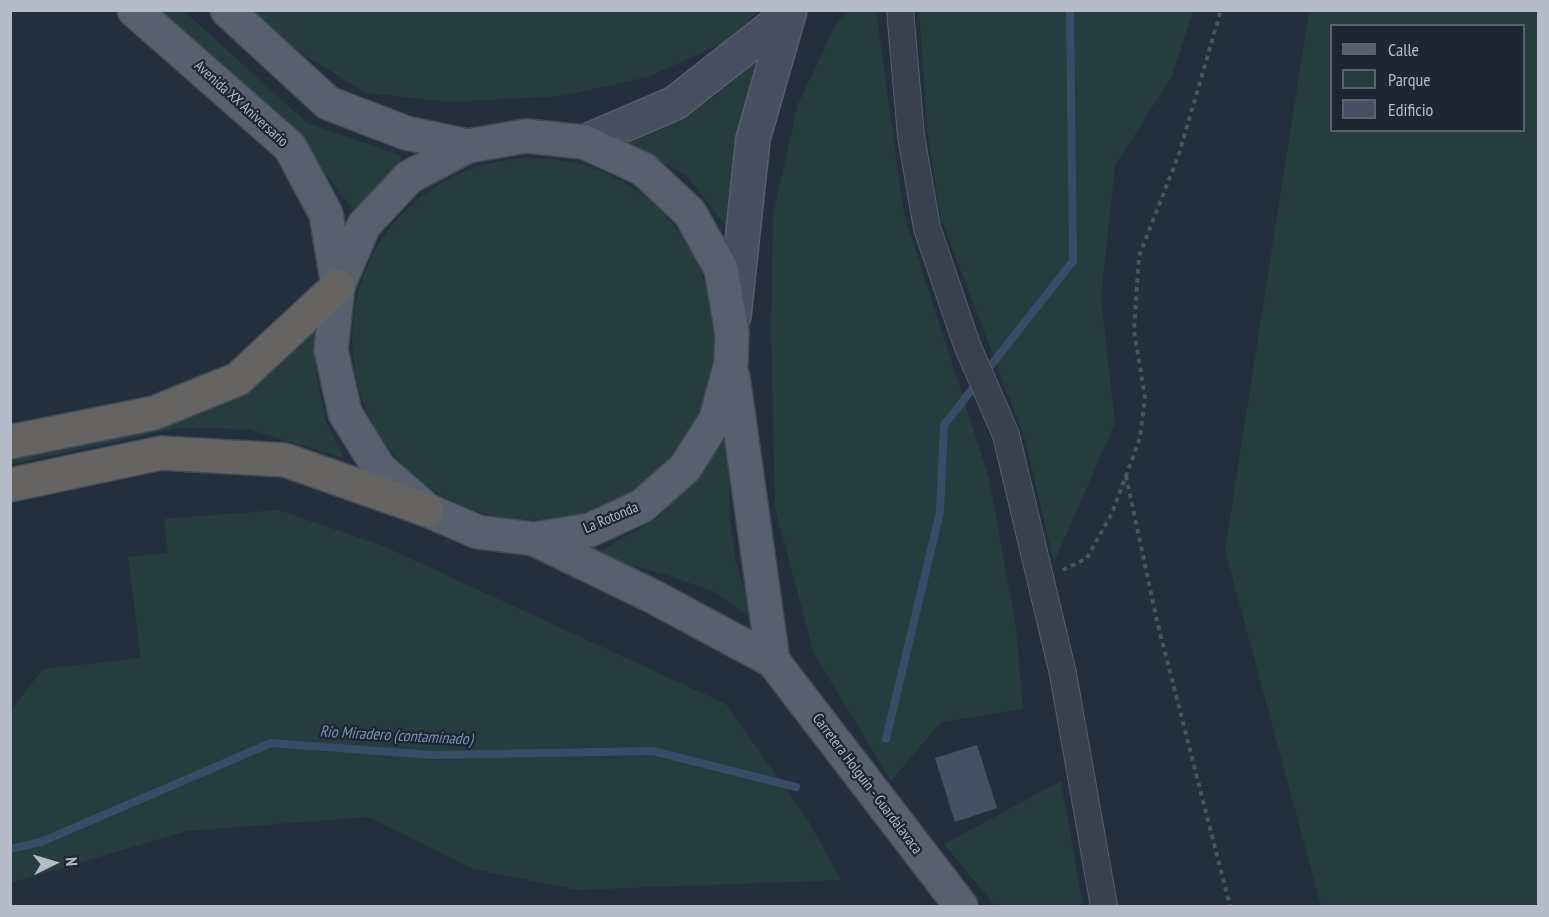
<!DOCTYPE html>
<meta charset="utf-8">
<style>
body{margin:0}
#map{position:relative;width:1549px;height:917px;overflow:hidden;background:#242f3e;font-family:"PT Sans Narrow",sans-serif}
canvas{display:block}
.frame{position:absolute;inset:0;border:12px solid #b4bcc9;pointer-events:none}
.legend{position:absolute;left:1330px;top:24px;width:195px;height:108px;box-sizing:border-box;background:#1d2633;border:2px solid #59626f;margin:0;padding:8px 10px;list-style:none;font-size:18px;color:#b4bcc9}
.legend li{display:flex;align-items:center;gap:12px;height:30px}
.legend b{width:30px;border:2px solid #59626f}
.north{position:absolute;left:24px;top:833px;width:60px;height:60px;-webkit-text-stroke:4px #1d2633;paint-order:stroke;rotate:85deg;font-size:16px;font-weight:700;line-height:24px;text-align:center;color:#b4bcc9}
.north::after{content:'';display:block;margin:auto;width:21px;height:27px;background:#b4bcc9;clip-path:polygon(50% 0,100% 100%,50% 72%,0 100%)}
</style>
<div id="map">
<canvas width="1549" height="917"></canvas>
<div class="frame"></div>
<ul class="legend">
<li><b style="height:8px;background:#56606e"></b>Calle</li>
<li><b style="height:16px;background:#263c3f"></b>Parque</li>
<li><b style="height:16px;background:#455162"></b>Edificio</li>
</ul>
<div class="north">N</div>
</div>
<script>
const c = document.querySelector('canvas').getContext('2d');
c.lineJoin = 'round';
function fill(path, color) {
  c.fillStyle = color;
  c.fill(path, 'evenodd');
}
function stroke(path, color, width, dash) {
  c.strokeStyle = color;
  c.lineWidth = width;
  c.lineCap = dash ? 'butt' : 'round';
  c.setLineDash(dash || []);
  c.stroke(path);
}
function write(font, color, halo, rows, align = 'center') {
  c.font = font + ' "PT Sans Narrow",sans-serif';
  c.lineWidth = 4.5;
  c.setLineDash([]);
  c.textBaseline = 'middle';
  c.strokeStyle = halo;
  c.fillStyle = color;
  for (const [text, x, y, turn = 0] of rows) {
    c.save();
    c.translate(x, y);
    c.rotate((+turn || 0) * Math.PI / 180);
    c.textAlign = isNaN(turn) ? turn : align;
    if (halo) c.strokeText(text, 0, 0);
    c.fillText(text, 0, 0);
    c.restore();
  }
}
fill(new Path2D(`
 M156,11H184L307,123L403,156L356,213L299,140Z
 M250,11H758L730,40L648,77L562,96L450,102L365,93L291,46Z
 M847,11H876L904,214L989,478L1016,628L1023,709L941,722L891,781L814,654L775,508L771,329L773,215L798,104L836,24Z
 M919,11H1193L1172,76L1115,166L1101,298L1115,423L1054,563L1025,439L941,218L928,136Z
 M1309,11H1538V906H1321L1225,550ZM1332,26H1524V130H1332Z
 M764,48L731,233L686,175L622,139L686,116L717,95Z
 M352 339a181 181 0 1 1 362 0a181 181 0 1 1-362 0Z
 M315,327L316,371L326,422L344,458L248,429L178,428L11,464L10,454L182,417Z
 M731,433L729,515L736,562L754,621L715,592L670,576L593,555L658,518L690,484Z
 M278,510L381,545L726,704L808,820L841,880L577,890L473,869L368,817L187,831L11,883V710L43,669L141,658L128,557L168,553L164,519Z
 M1061,781L1083,906H995L944,844Z`), '#263c3f');
stroke(new Path2D(`
 M886,739L940,512L944,425L1073,261L1070,10
 M10,849L41,842L271,743L432,755L653,751L796,787`), '#394c67', 8);
fill(new Path2D(`
 M977,745L997,808L955,822L935,758Z`), '#455162');
const minor = new Path2D(`
 M900,10L911,136L927,228L967,345L1006,435L1063,674L1104,906`);
const secondary = new Path2D(`
 M584,142L675,103L788,14
 M734,316L753,139L790,10`);
const primary = new Path2D(`
 M134,10L290,147L326,214L338,286
 M227,10L328,103L406,133L468,146L526,136L584,142L643,169L690,213L721,269L732,333L731,363L716,419L685,468L642,506L590,530L534,539L478,532L427,510L379,468L345,413L331,350L338,286L364,225L409,177L468,146
 M733,377L773,661
 M534,539L652,596L773,661L961,906`);
const trunk = new Path2D(`
 M10,442L154,413L238,379L338,286
 M10,485L161,453L285,460L427,510`);
stroke(minor, '#565f6c', 28);
stroke(secondary, '#565f6c', 36);
stroke(primary, '#414a57', 36);
stroke(trunk, '#434c59', 36);
stroke(new Path2D(`
 M1126,476L1157,621L1230,906
 M1063,570L1087,558L1112,513L1140,438L1145,397L1134,331L1139,256L1179,154L1221,10`), '#44595c', 4, [4.5, 4.5]);
stroke(minor, '#38414e', 26);
stroke(secondary, '#465061', 33);
stroke(primary, '#56606e', 33);
stroke(trunk, '#656462', 33);
write('15px', '#b4bcc9', '#1d2633', [
 ["Avenida XX Aniversario",241,104,42],
 ["La Rotonda",611,518,-23],
 ["Carretera Holguín - Guardalavaca",867,784,53]
]);
write('italic 16px', '#7c92b1', '#1d2633', [
 ["Río Miradero (contaminado)",396,736,3]
]);
</script>
